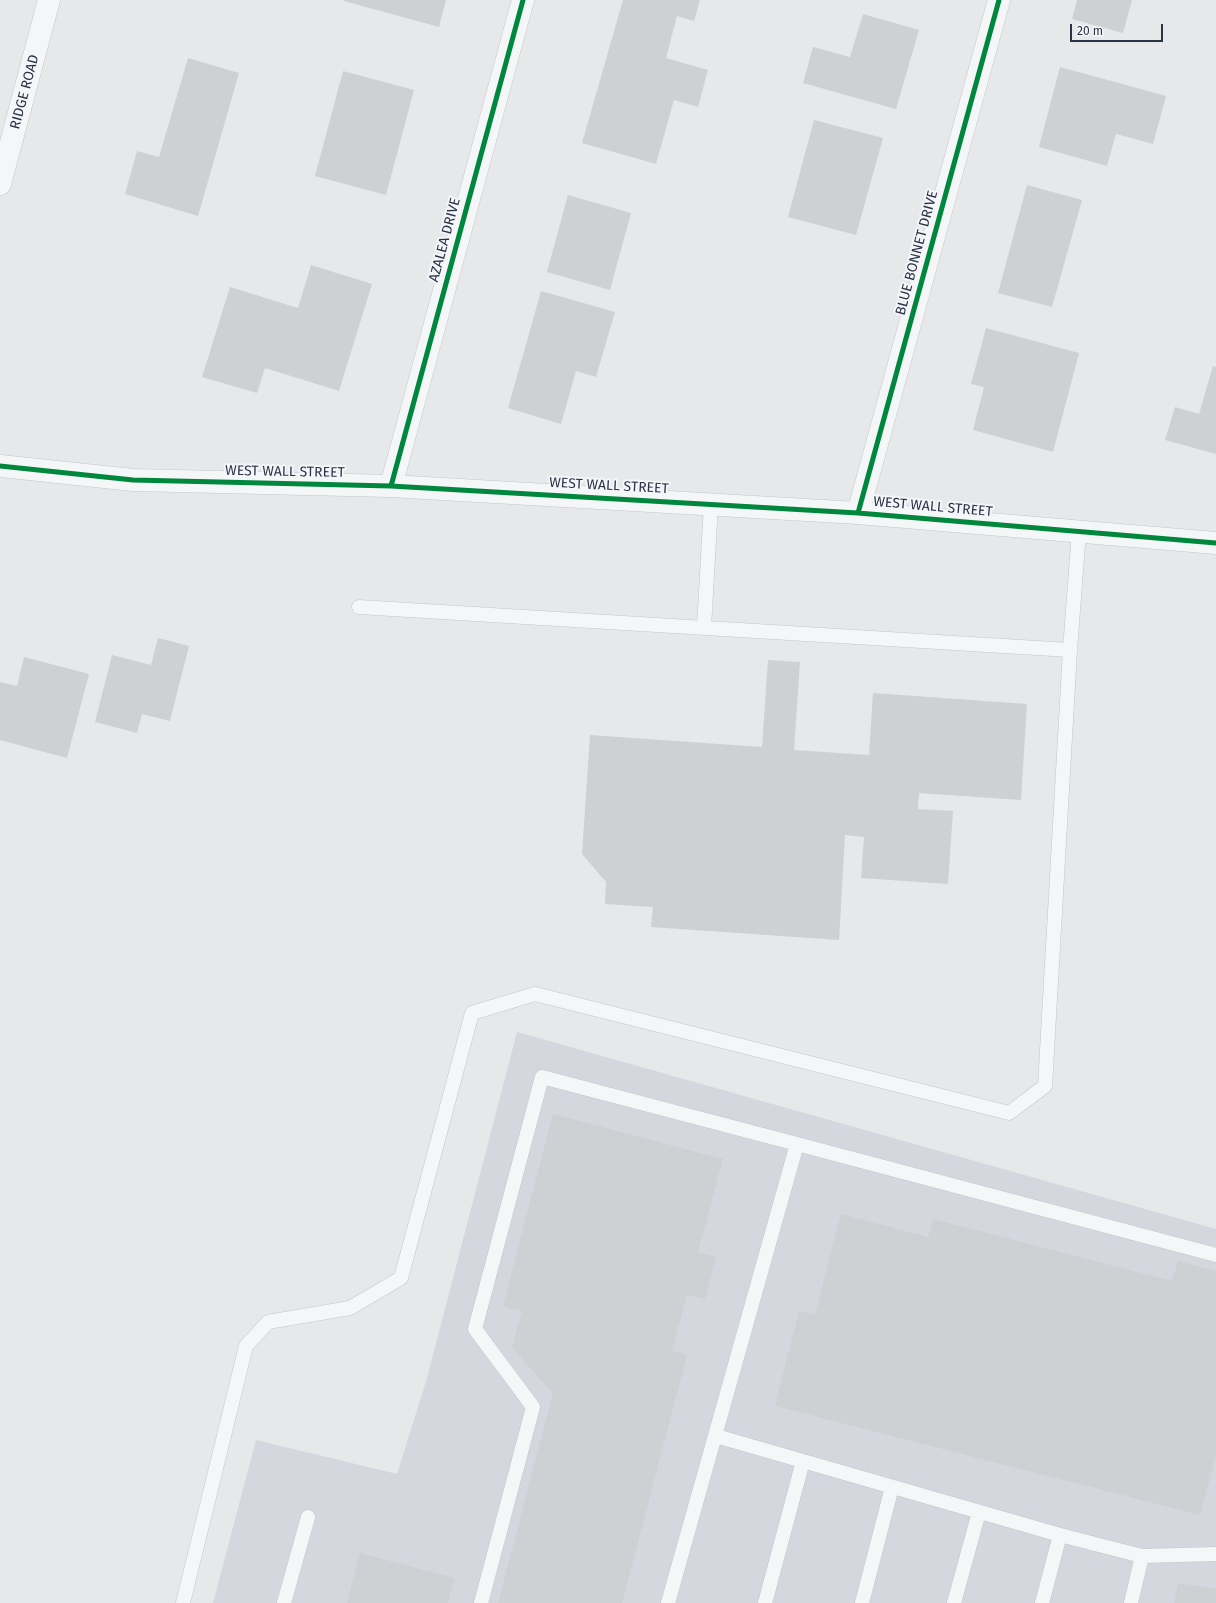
<!DOCTYPE html>
<style>
body{margin:0}
#map{position:relative;width:1216px;height:1603px;overflow:hidden;background:#e6e8ea;font-family:"Fira Sans",sans-serif}
canvas{display:block}
.scale{position:absolute;left:1070px;top:24px;width:93px;height:18px;box-sizing:border-box;border:2px solid #2b3445;border-top:0;padding-left:5px;font-size:12px;line-height:14px;white-space:nowrap;color:#2b3445;-webkit-text-stroke:3px #f4f6f9;paint-order:stroke}
</style>
<div id="map">
<canvas width="1216" height="1603"></canvas>
<div class="scale">20 m</div>
</div>
<script>
const c = document.querySelector('canvas').getContext('2d');
c.lineJoin = 'round';
function fill(path, color) {
  c.fillStyle = color;
  c.fill(path, 'evenodd');
}
function stroke(path, color, width, dash) {
  c.strokeStyle = color;
  c.lineWidth = width;
  c.lineCap = dash ? 'butt' : 'round';
  c.setLineDash(dash || []);
  c.stroke(path);
}
function write(font, color, halo, rows, align = 'center') {
  c.font = font + ' "Fira Sans",sans-serif';
  c.lineWidth = 4;
  c.setLineDash([]);
  c.textBaseline = 'middle';
  c.strokeStyle = halo;
  c.fillStyle = color;
  for (const [text, x, y, turn = 0] of rows) {
    c.save();
    c.translate(x, y);
    c.rotate((+turn || 0) * Math.PI / 180);
    c.textAlign = isNaN(turn) ? turn : align;
    if (halo) c.strokeText(text, 0, 0);
    c.fillText(text, 0, 0);
    c.restore();
  }
}
fill(new Path2D(`
 M517,1032L1216,1229V1603H213L256,1440L397,1474L427,1378Z`), '#d4d7dd');
fill(new Path2D(`
 M344,0H446L439,27L344,1Z
 M623,0H700L694,21L677,16L666,58L708,70L698,107L674,100L656,164L582,143Z
 M1077,0H1132L1123,33L1072,19Z
 M863,14L919,30L896,109L803,83L813,47L850,57Z
 M188,58L239,73L198,216L125,194L137,151L159,157Z
 M1060,67L1166,96L1153,144L1116,134L1107,166L1039,147Z
 M343,71L414,90L386,195L315,176Z
 M814,120L883,138L856,235L788,217Z
 M1027,185L1082,200L1052,307L998,293Z
 M568,195L631,213L610,290L547,272Z
 M311,265L372,284L339,391L265,368L257,393L202,377L230,287L298,308Z
 M541,291L615,312L596,377L576,371L561,424L508,408Z
 M986,328L1079,353L1053,452L973,430L984,387L971,384Z
 M1213,366L1216,367V454L1165,440L1175,407L1199,414Z
 M158,638L189,646L170,721L142,714L137,733L95,722L112,655L151,665Z
 M24,657L89,674L67,758L0,740V682L17,686Z
 M768,660L800,662L794,750L869,755L873,693L1027,704L1021,800L919,793L918,809L953,811L948,884L861,878L864,837L845,835L839,940L651,927L653,907L605,904L606,882L582,854L590,735L762,747Z
 M553,1114L723,1159L698,1252L716,1257L705,1299L687,1295L672,1351L687,1355L622,1603H498L553,1393L512,1348L522,1311L503,1306Z
 M841,1214L928,1237L933,1219L1172,1281L1178,1261L1216,1271V1455L1200,1515L775,1406L799,1311L815,1315Z
 M360,1553L454,1578L448,1603H347Z
 M1178,1583L1216,1589V1603H1174Z`), '#ced0d3');
const service = new Path2D(`
 M359,607L1070,650
 M704,628L711,504
 M716,1436L1060,1535
 M1142,1556L1216,1554
 M183,1603L246,1346L268,1322L350,1308L401,1278L472,1013L535,994L1009,1113L1045,1086L1070,650L1079,531
 M284,1603L308,1517
 M481,1603L533,1407L475,1329L542,1077L797,1144
 M668,1603L797,1144L1216,1255
 M765,1603L803,1461
 M862,1603L892,1487
 M954,1603L979,1512
 M1042,1603L1060,1535L1142,1556L1131,1603`);
const minor = new Path2D(`
 M0,184L49,0
 M391,486L523,0
 M858,513L999,0`);
const tertiary = new Path2D(`
 M0,466L133,480L391,486L858,513L1216,543`);
stroke(service, '#c4c6c8', 15);
stroke(minor, '#c4c6c8', 23);
stroke(tertiary, '#c4c6c8', 23);
stroke(service, '#f5f6f7', 14);
stroke(minor, '#f5f6f7', 22);
stroke(tertiary, '#f5f6f7', 22);
stroke(new Path2D(`
 M0,466L133,480L391,486L858,513L1216,543
 M391,486L523,0
 M858,513L999,0`), '#00873e', 5);
write('14px', '#2b3445', '#f4f6f9', [
 ["RIDGE ROAD",25,92,-75],
 ["AZALEA DRIVE",445,240,-75],
 ["BLUE BONNET DRIVE",917,253,-75],
 ["WEST WALL STREET",285,472,1],
 ["WEST WALL STREET",609,486,3],
 ["WEST WALL STREET",933,507,5]
]);
</script>
